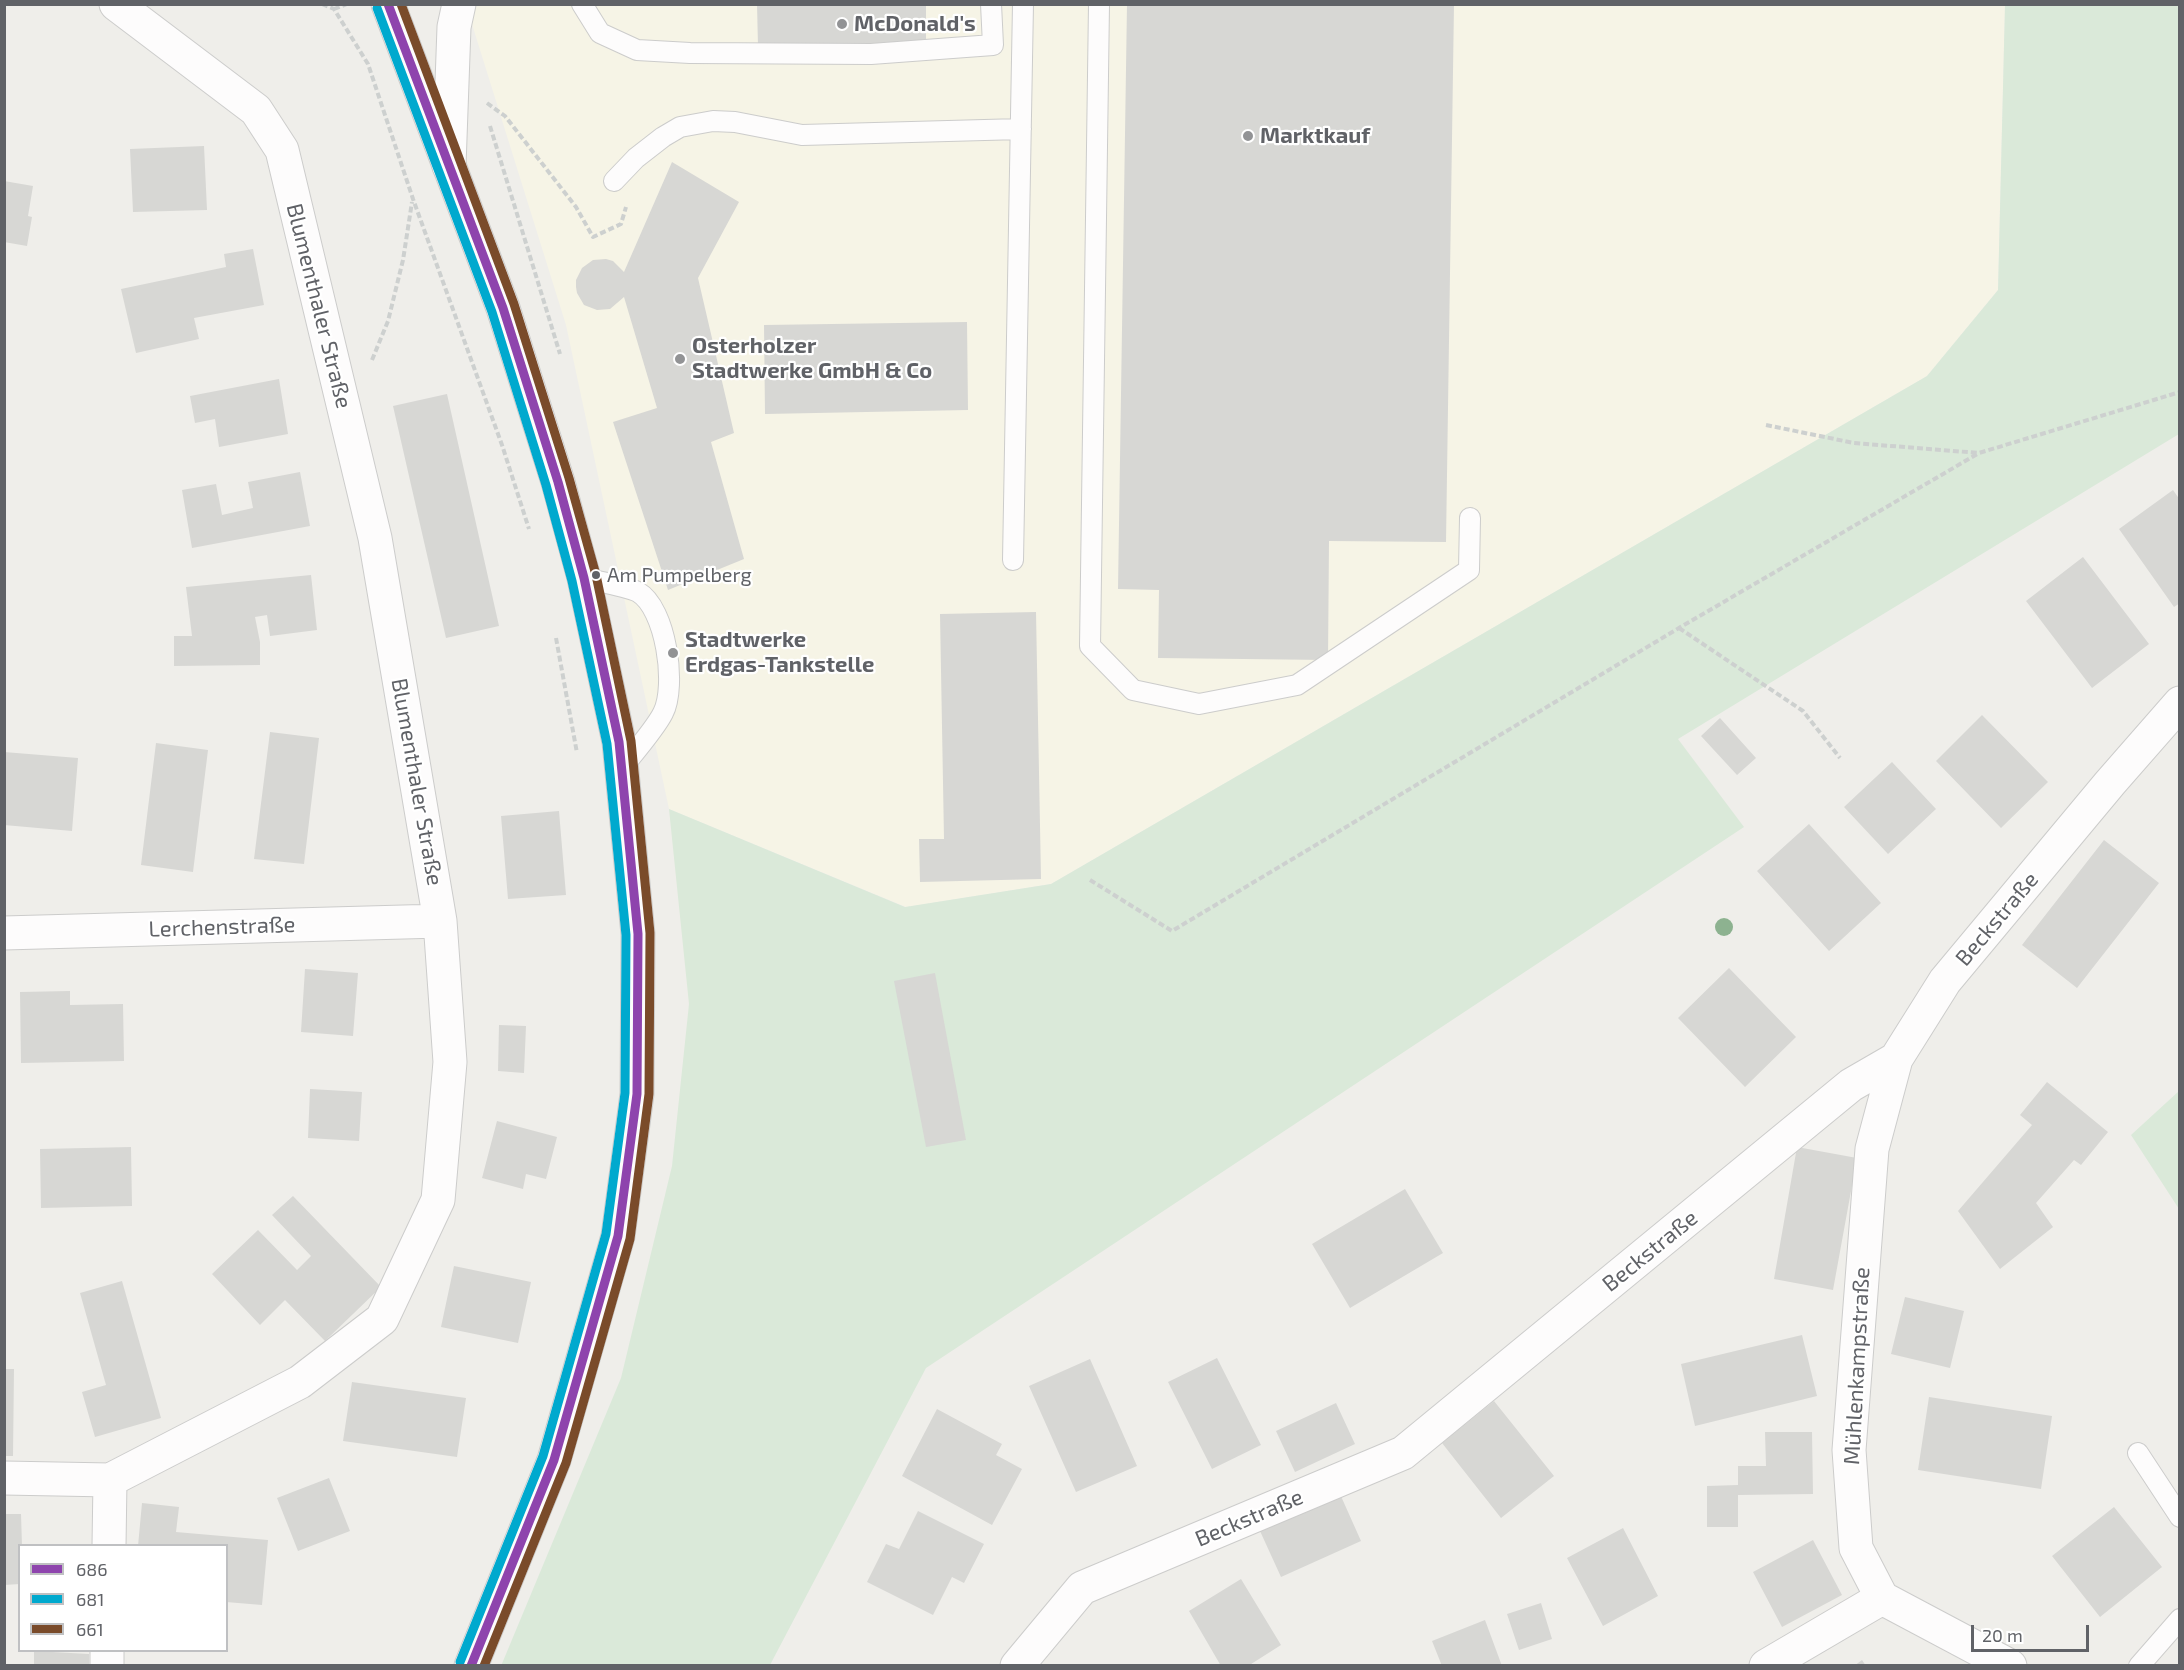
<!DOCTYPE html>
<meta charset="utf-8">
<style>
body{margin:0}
#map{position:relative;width:2184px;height:1670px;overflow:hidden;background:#efeeea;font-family:"Exo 2",sans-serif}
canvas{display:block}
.frame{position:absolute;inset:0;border:6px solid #606267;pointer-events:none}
.legend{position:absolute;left:18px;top:1544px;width:210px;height:108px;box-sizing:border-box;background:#fff;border:2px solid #bfc0c2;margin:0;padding:8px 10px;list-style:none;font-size:18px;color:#606267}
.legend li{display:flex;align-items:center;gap:12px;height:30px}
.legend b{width:30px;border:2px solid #bfc0c2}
.scale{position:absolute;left:1971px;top:1625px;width:118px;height:27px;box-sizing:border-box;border:3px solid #606267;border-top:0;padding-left:8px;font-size:18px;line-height:21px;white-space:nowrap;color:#606267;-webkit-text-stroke:4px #fff;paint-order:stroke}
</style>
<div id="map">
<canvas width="2184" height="1670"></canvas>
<div class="frame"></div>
<ul class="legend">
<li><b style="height:8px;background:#8e44ad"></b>686</li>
<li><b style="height:8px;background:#00a9ce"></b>681</li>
<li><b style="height:8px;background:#7a4b2a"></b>661</li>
</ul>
<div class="scale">20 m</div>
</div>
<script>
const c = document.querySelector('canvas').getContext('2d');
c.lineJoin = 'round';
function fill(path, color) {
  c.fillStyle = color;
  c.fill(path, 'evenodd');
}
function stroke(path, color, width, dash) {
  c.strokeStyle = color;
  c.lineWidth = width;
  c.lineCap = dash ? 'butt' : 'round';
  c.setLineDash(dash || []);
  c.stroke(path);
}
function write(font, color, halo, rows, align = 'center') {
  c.font = font + ' "Exo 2",sans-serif';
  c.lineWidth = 4.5;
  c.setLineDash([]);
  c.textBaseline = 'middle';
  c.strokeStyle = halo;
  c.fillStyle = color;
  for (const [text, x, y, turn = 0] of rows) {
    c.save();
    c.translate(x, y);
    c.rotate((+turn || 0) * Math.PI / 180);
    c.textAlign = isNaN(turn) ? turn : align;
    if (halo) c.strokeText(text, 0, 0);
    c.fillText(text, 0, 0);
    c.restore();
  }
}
fill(new Path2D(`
 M466,5H2005L1998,290L1927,376L1051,884L906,907L669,809L566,325Z`), '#f6f4e6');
fill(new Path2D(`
 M2005,5H2179V434L1678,739L1744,827L926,1368L770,1665L501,1666L621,1378L672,1166L689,1004L669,809L905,907L1051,884L1927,376L1998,290Z
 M2179,1091V1209L2131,1135Z`), '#dae9d9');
fill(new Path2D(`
 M757,4H926V44L758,46Z
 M1127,4H1454L1446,542L1329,541L1328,660L1158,658L1159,590L1118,589Z
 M204,146L207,210L133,212L130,149Z
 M672,162L739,202L698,278L734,433L711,442L744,559L668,590L613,422L657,408L624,297L610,309L597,310L584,305L577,293L576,287V280L582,268L593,260L606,259L613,261L624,272Z
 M4,181L33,186L28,216L32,217L27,246L4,242Z
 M253,249L264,305L194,318L199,339L136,353L121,289L226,267L224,254Z
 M967,322L968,410L765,414L764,325Z
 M279,379L288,434L219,447L215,419L195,423L190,396Z
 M447,394L499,626L446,638L393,406Z
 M300,472L310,526L192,548L182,490L216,484L222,515L253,508L248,482Z
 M2173,490L2180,500V603L2174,607L2119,529Z
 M2083,557L2149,644L2092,688L2026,601Z
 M311,575L317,630L270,636L267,615L255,617L260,642V665L174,666V636H192L186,587Z
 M1036,612L1041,879L920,882L919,839H944L940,614Z
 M1982,715L2048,782L2001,828L1936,761Z
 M1720,718L1756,758L1737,775L1701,736Z
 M270,732L319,738L304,864L254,859Z
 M156,743L208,750L193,872L141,865Z
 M4,752L78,758L72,831L4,825Z
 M1892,762L1936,809L1888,854L1844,807Z
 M559,811L566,895L508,899L501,816Z
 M1809,824L1881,903L1829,951L1757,871Z
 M2104,840L2159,883L2077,988L2022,945Z
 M1729,968L1796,1037L1745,1087L1678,1018Z
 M305,969L358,973L353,1036L301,1032Z
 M935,973L966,1140L926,1147L894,981Z
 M70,991V1005L123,1004L124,1061L21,1063L20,992Z
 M499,1025L526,1026L524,1073L498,1071Z
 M2047,1082L2108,1132L2081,1165L2074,1160L2036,1203L2053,1227L2000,1269L1958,1211L2032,1125L2020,1115Z
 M310,1089L362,1092L359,1141L308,1138Z
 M497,1121L557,1137L546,1179L526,1174L523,1189L482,1178Z
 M131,1147L132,1206L41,1208L40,1149Z
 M1797,1147L1857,1158L1833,1290L1774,1279Z
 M1405,1189L1443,1253L1350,1308L1312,1244Z
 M293,1196L381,1287L325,1341L285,1300L260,1325L212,1274L258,1230L297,1270L311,1256L272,1215Z
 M454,1266L531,1282L518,1343L441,1327Z
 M122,1281L161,1418L95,1437L82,1392L106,1385L80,1293Z
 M1905,1297L1964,1311L1950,1368L1891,1354Z
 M1802,1335L1817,1396L1695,1426L1681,1364Z
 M1217,1358L1261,1445L1212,1469L1168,1382Z
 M1090,1359L1137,1466L1076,1492L1029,1386Z
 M4,1369H14L13,1456H4Z
 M352,1382L466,1398L457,1457L343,1441Z
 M1929,1397L2052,1416L2041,1489L1918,1470Z
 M1494,1401L1554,1476L1501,1518L1442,1443Z
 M1336,1403L1355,1444L1295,1472L1276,1431Z
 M937,1409L1002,1444L996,1455L1022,1469L992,1525L902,1476Z
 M1765,1432H1812L1813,1494L1738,1495V1527H1707V1486L1738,1485V1466H1766Z
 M329,1478L350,1531L298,1551L277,1498Z
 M1340,1494L1361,1541L1281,1577L1260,1531Z
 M142,1503L179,1507L176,1532L268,1540L262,1605L226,1602V1546H138Z
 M2114,1507L2162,1567L2100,1617L2052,1556Z
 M918,1511L984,1544L964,1583L952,1577L933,1615L867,1582L886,1544L899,1549Z
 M4,1514H21L22,1546H20V1584L4,1585Z
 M1623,1528L1658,1596L1603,1626L1567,1558Z
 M1813,1540L1842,1595L1782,1627L1753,1572Z
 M1241,1579L1281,1645L1248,1666H1221L1189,1611Z
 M1541,1603L1552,1639L1519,1650L1507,1614Z
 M1485,1620L1502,1666H1442L1432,1641Z
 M34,1651L89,1654V1666H34Z
 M1862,1660L1866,1666H1854Z`), '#d7d7d4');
const service = new Path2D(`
 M582,4L600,33L637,50L690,53L871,54L993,45L991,4
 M1099,4L1090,646L1133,690L1199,704L1297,685L1469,570L1470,518
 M614,181L636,158L663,137L680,127L713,121L735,122L802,135L1021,129
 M1013,560L1023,4
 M584,578C596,581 629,587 638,592C666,608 677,686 663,713C655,729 633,754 621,769
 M2138,1453L2180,1517
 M2139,1666L2180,1619`);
const minor = new Path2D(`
 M449,166L454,27L459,4
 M4,933L440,921
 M1896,1059L1872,1149L1849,1450L1856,1548L1882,1598L2010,1666
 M4,1478L110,1480L300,1382L382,1319L438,1200L450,1062L440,921L375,538L282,150L256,110L116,4
 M109,1546L110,1480
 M107,1666V1650
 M1017,1666L1082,1588L1403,1453L1851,1085L1896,1059L1945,981L2110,783L2180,703
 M1766,1666L1882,1598`);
const tertiary = new Path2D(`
 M388,4L503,308L558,482L584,578L619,742L638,934L637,1094L618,1236L554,1460L471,1666`);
stroke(service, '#cccccb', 22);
stroke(minor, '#cccccb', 35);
stroke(tertiary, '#cccccb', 35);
stroke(new Path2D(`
 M322,4L334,9L368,64L413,199L502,445L529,529
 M334,9L347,4
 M487,103L505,116L576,207L593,237L621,224L626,207
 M490,126L560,354
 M372,360L388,321L403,260L412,202
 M1766,425L1854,443L1979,453L2180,392
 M1679,628L1803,711L1840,758
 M556,638L577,753
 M1090,880L1172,931L1679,628L1979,453`), '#cdd0cf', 4, [6, 3]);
stroke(service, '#fdfcfc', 20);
stroke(minor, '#fdfcfc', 33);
stroke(tertiary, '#fdfcfc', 33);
stroke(new Path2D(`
 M388,4L503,308L558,482L584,578L619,742L638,934L637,1094L618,1236L554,1460L471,1666`), '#8e44ad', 9);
stroke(new Path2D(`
 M377,8L492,312L546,485L572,581L607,744L626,935L625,1093L606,1234L543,1456L460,1662`), '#00a9ce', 9);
stroke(new Path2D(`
 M401,4L514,304L569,478L596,575L631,741L650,933L649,1094L630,1239L566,1463L484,1666`), '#7a4b2a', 9);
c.fillStyle = '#8db290';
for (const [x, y] of [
 [1724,927]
]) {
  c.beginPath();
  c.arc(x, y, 9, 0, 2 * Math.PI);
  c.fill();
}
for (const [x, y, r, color] of [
 [842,24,6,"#929395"],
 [1248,136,6,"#929395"],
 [680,359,6,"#929395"],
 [596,575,5,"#606267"],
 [673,653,6,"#929395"]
]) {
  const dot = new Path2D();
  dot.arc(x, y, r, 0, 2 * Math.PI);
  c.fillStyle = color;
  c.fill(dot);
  stroke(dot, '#fff', 2);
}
write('20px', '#606267', '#fff', [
 ["Am Pumpelberg",607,575]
], 'left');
write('bold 22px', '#606267', '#fff', [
 ["McDonald's",854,24],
 ["Marktkauf",1260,136],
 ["Osterholzer",692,346],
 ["Stadtwerke GmbH & Co",692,371],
 ["Stadtwerke",685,640],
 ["Erdgas-Tankstelle",685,665]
], 'left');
write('22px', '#606267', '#fff', [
 ["Blumenthaler Straße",319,306,76],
 ["Blumenthaler Straße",417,782,80],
 ["Beckstraße",1997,919,-50],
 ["Lerchenstraße",222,927,-2],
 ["Beckstraße",1650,1251,-39],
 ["Mühlenkampstraße",1857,1366,-87],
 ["Beckstraße",1249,1518,-23]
]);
</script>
